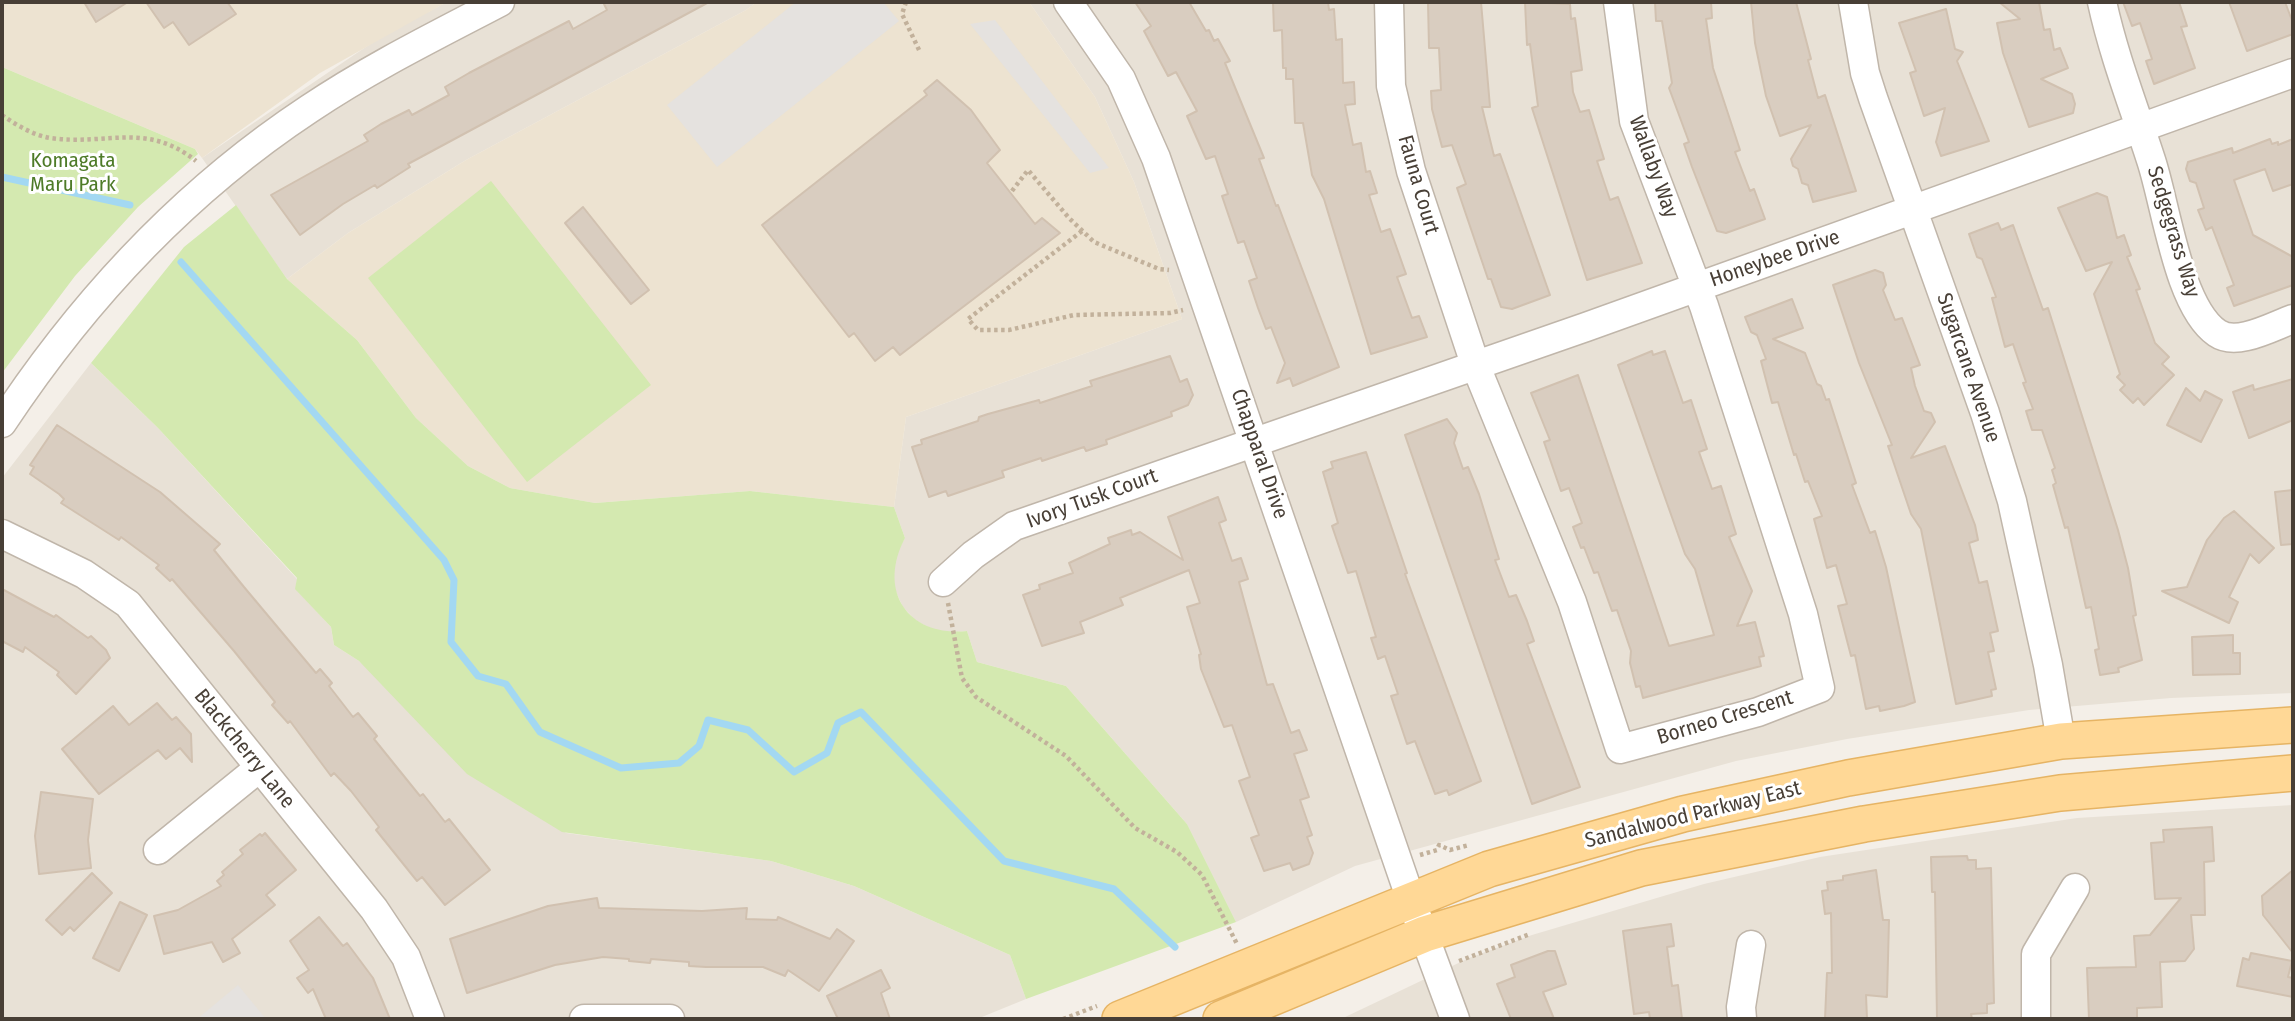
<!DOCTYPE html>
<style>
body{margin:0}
#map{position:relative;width:2295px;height:1021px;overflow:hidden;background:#f4efe8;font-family:"Fira Sans Condensed",sans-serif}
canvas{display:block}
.frame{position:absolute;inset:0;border:4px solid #483f36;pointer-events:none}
</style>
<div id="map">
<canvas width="2295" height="1021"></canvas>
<div class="frame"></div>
</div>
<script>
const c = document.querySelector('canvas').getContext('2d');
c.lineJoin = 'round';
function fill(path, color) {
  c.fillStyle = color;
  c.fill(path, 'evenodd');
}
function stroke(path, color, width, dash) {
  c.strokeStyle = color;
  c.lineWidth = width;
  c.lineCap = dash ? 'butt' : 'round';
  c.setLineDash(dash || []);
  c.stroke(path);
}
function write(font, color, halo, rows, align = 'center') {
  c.font = font + ' "Fira Sans Condensed",sans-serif';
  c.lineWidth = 6;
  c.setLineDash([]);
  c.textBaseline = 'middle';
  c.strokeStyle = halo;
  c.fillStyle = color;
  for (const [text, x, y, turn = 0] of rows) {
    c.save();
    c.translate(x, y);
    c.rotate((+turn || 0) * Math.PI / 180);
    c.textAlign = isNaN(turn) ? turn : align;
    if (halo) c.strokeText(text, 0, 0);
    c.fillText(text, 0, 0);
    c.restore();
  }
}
fill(new Path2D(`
 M447,2H757L746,10L466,160L348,233L287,279L202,158L382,36Z
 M1029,2H2293V693L2171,698L2029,710L1847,739L1736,761L1355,866L1236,922L1187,824L1066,686L977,662L967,631L948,633L931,629L915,620L903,607L895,590L893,572L896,554L905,538L894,507L906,417L1182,319L1134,182L1095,97Z
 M91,363L158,428L297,579L296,589L331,627L334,645L359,661L566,833L771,861L854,886L1010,955L1026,999L977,1019H2V478Z
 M2293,805V1019H1341L1469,958L1532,935L1704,884L1820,857L2077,818Z`), '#e8e1d6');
fill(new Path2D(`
 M2,2H447L320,73L202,158L195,149L2,67Z
 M757,2H1029L1095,97L1134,182L1182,319L906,417L894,507L750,491L595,503L510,488L468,466L416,418L357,340L287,279L348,233L466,160L746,10Z`), '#ede3d1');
fill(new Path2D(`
 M2,67L195,149L198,154L138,207L75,276L2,373Z
 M491,181L651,385L527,482L368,278Z
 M236,205L287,279L357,340L416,418L468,466L510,488L595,503L750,491L894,507L905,538C877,591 908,637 967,631L977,662L1066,686L1187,824L1236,922L1026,999L1010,955L854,886L771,861L562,832L467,774L359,661L334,645L331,627L295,589L297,578L158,428L91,363L184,247Z`), '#d4e9b0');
fill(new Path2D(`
 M796,2H883L899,21L717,167L667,105Z
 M995,20L1109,168L1090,173L970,24Z
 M238,985L266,1019H197Z`), '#e5e2df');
stroke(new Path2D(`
 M2,177L130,205
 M181,262L444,560L454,580L451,642L478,676L506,684L540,732L621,768L679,763L699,746L708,720L748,730L794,772L827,753L838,723L861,712L1004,861L1114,889L1175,947`), '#a3d8f2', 7);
const building = new Path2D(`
 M84,2H128L96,22Z
 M146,2H227L236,14L189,45L173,22L164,28Z
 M603,2H709L408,164L410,167L377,188L375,185L343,204L300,235L271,195L368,141L364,135L381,124L409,110L412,115L449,95L445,87L469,73L569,21L573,29L607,10Z
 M1135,2H1189L1206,31L1209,30L1214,41L1218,39L1230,61L1225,63L1264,158L1259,159L1276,206L1278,205L1339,367L1293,386L1290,378L1277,383L1285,363L1271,327L1266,329L1258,308L1249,281L1257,278L1244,241L1238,243L1222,196L1228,194L1215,156L1206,159L1187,116L1197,111L1176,72L1168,76L1144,31L1151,26Z
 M1273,2H1328L1329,10L1334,9L1336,40L1342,39L1343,83L1354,82L1355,104L1345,105L1353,145L1361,143L1366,172L1370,171L1377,193L1369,195L1381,232L1390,229L1406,274L1397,277L1412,318L1419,316L1427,337L1371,354L1324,199L1312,175L1303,123H1295L1293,79H1286V68H1283L1282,30L1274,31Z
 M1428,2H1481L1490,107H1482L1494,156L1500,154L1550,295L1512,309L1501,307L1491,279H1488L1457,188L1466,184L1452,145L1442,147L1432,109L1431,91L1441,90L1439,48H1429Z
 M1525,2L1570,4L1571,19L1575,18L1582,70L1571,72L1573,92L1580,112L1589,110L1604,159L1597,161L1610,200L1618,197L1642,263L1587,280L1532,108L1538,106L1530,44L1527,45Z
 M1655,2H1711L1712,18L1706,19L1713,68L1740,150L1735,152L1750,191L1754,189L1765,219L1726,233L1717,231L1692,167L1684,144L1689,142L1669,88L1672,83L1662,21H1656Z
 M1751,2H1796L1811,59L1808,60L1818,98L1825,95L1856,191L1813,202L1808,185L1802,183L1798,169L1793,166L1791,159L1811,125L1780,136L1766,96L1755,43Z
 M1999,2H2039L2044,30L2050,29L2054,50L2060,48L2068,68L2041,79L2072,94L2075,104L2073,113L2029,127L2003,53L1997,23L2020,19Z
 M2123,2H2179L2187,26L2181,27L2195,68L2154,84L2146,61L2152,59L2140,23L2132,26Z
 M2229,2H2285L2293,23V34L2247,51Z
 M1946,9L1955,49L1963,52L1957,61L1989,141L1941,156L1936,142L1945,108L1924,116L1910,73L1916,71L1899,23Z
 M937,80L971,110L1000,150L987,163L1035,224L1042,218L1060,233L900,355L893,347L875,361L854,333L849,337L762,225L927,95L924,91Z
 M2270,139L2272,144L2278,142V145L2293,139V184L2273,191L2265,169L2234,180L2253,235L2293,257V285L2234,306L2227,288L2234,285L2212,227L2206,230L2198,210L2204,208L2196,183L2190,181L2186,169L2188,162L2232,148L2233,153Z
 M2097,193L2107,197L2117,238L2124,235L2131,255L2127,257L2140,289L2136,290L2155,343L2169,357L2162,364L2174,375L2144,405L2138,398L2133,403L2120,390L2125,385L2117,377L2120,374L2094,294L2112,262L2086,271L2058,208Z
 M583,207L649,290L631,304L565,223Z
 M1998,223L2001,230L2013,225L2043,310L2048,308L2118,530L2128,568L2136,615L2133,616L2142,660L2118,668L2119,672L2100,675L2095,650L2099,649L2091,607L2086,608L2068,527L2065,528L2053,485L2056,483L2052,470L2055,468L2042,430H2032L2026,411L2033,409L2023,383L2026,382L2013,344L2005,347L1992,298L1996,297L1982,259L1977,257L1969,234Z
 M1875,270L1883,273L1886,285L1883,290L1895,320L1902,318L1912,344L1920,365L1911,368L1915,386L1924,411L1931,413L1935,422L1911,458L1945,446L1975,525L1978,540L1969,543L1979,583L1987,581L1998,631L1990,633L1994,651L1988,652L1996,689L1991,690L1992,696L1956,704L1921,529L1911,514L1888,446L1892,445L1859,363L1833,285Z
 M1792,299L1803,328L1773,339L1805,353L1817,384L1821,386L1826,400L1829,399L1856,483L1852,485L1870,533L1875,531L1886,567L1915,702L1904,706L1880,711L1879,706L1866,709L1855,655L1851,656L1838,606L1847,604L1836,565L1827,568L1814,519L1822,516L1808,481L1805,482L1796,454L1794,455L1778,402L1772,403L1761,361L1766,359L1757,335L1751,332L1745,317Z
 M1652,351L1653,355L1665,351L1683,403L1691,400L1707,449L1699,452L1712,489L1721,486L1736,534L1729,537L1752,591L1737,626L1755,622L1764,656L1759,657L1761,666L1643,698L1640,686L1636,687L1630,663L1631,651L1617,610L1612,611L1598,572L1594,573L1584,547L1581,548L1573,527L1582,523L1569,488L1561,491L1544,442L1550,440L1531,393L1578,375L1669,646L1714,635L1695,569L1685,554L1618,365Z
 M1170,356L1180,382L1187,379L1193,395L1188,405L1171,412L1172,416L1106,440L1107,444L1086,451L1084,447L1042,461L1041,458L1002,471L1004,477L948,496L946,491L929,497L912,447L922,444L921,440L978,421L979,417L988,414L1039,400L1040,403L1092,386L1090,381Z
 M2293,379V420L2249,438L2233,392L2253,385L2254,390Z
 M2186,388L2200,401L2205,391L2222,400L2201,442L2167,425Z
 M1447,419L1457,433L1454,443L1463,469L1468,467L1479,494L1499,559L1495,560L1509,597L1516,595L1527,621L1534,641L1527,644L1580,787L1532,804L1405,435Z
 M57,425L160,492L220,544L214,550L244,587L316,673L320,669L332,683L329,686L353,717L358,713L377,736L374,739L420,796L423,794L445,822L449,819L490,870L445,905L422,877L417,881L376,830L379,827L351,791L334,773L331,776L290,721L288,723L272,705L275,702L234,651L172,579L170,581L156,568L159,565L121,537L119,540L61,503L64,499L59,494L30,474L34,467L30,465Z
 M1366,452L1407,573L1405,574L1481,781L1449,795L1447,790L1435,794L1415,741L1407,744L1391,696L1398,694L1385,656L1378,659L1371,638L1376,637L1356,571L1348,573L1332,526L1338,523L1323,472L1333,468L1331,462Z
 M2293,490V544L2281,545L2275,492Z
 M1218,497L1226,520L1219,523L1232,561L1241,558L1248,579L1239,582L1267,685L1273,684L1291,733L1299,730L1307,750L1294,754L1309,797L1300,800L1312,835L1307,837L1313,853L1309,864L1293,870L1290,863L1264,871L1251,838L1259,835L1239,781L1250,777L1232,725L1224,727L1201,669L1199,655L1201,654L1187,607L1200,603L1189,570L1120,598L1123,605L1080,622L1084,633L1042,646L1023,595L1040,589L1039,585L1073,573L1069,563L1110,544L1108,538L1131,530L1132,535L1140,532L1183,560L1168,517Z
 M2234,511L2274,548L2259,563L2250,554L2229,597L2238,602L2229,623L2162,591L2187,587L2207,540L2224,518Z
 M2,589L54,617L56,615L88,638L91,636L106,650L110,658L76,694L57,675L59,672L25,647L23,652L2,641Z
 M2233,635V653H2240V674L2193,675L2192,637Z
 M157,703L172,720L176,717L191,734L192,762L180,748L166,759L158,750L99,794L62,749L113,706L129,725Z
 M41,792L93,799L88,840L91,868L39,874L35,836Z
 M2212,827L2214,861L2204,862L2205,915H2191L2194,949L2185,961L2160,962L2162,1007L2137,1008V1019H2089L2087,968L2136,967L2134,936L2150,935L2181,898L2155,899L2151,843L2164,842L2163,830Z
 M265,833L296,870L266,895L275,905L232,939L240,953L223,962L212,942L164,954L154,916L178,910L221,886L217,881L224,875L222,872L243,854L240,850L260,834L262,836Z
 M1967,856L1968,860H1976V869L1991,868L1994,1003L1987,1004V1013L1971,1014L1972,1019H1937L1935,892H1932L1931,857Z
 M1876,870L1883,920H1889L1887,997L1866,995L1867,1019H1825L1827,973H1832L1831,913L1825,914L1822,891L1828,890L1827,882L1843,880V876Z
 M2293,870V953L2263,915L2262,896Z
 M92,873L112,893L74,931L70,927L62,935L46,920Z
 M597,898L599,908L702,911L747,908L746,919L777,920L778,917L830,939L837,929L854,941L819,991L788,970L785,976L763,967H706L689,966V962L651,959L650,963L629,961V959L603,957L555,965L467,993L450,939L548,906Z
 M120,902L147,915L119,971L93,958Z
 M319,917L343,946L347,943L373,978L390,1019H326L313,989L308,993L297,978L309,970L290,941Z
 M1671,924L1674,946L1667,947L1672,986L1678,985L1682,1019H1650L1649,1012L1634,1014L1623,931Z
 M1548,951H1555L1566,984L1543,992L1554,1019H1511L1497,984L1515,977L1511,965Z
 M2251,953L2292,961L2288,977L2293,978V997L2237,986L2243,958L2249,960Z
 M881,970L890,988L881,993L890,1019H838L827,996Z`);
fill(building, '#d9cdc0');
stroke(building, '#d1c1b0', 2);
const minor = new Path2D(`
 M1068,2L1121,79L1156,158L1411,900L1455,1019
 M1389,2L1391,86L1411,171L1475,364L1572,602L1620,749L1758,712L1820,688L1803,614L1704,306L1634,121L1618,2
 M1853,2L1865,73L1873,98L1985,413L2012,501L2048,665L2061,741
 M2102,2C2114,57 2134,107 2151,160C2166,205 2178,306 2217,333C2237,347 2273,326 2293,319
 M2,423C84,299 185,191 309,109C370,68 435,36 500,2
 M2,534L84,574L128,604L374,909L406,957L430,1019
 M943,582L973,555L1014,526L1586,327L2293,73
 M158,850L259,768
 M584,1019H670
 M1742,1019L1741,1007L1751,945
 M2036,1019V954L2075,888`);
const major = new Path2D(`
 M1120,1019L1489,869L1683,814L1848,778L2061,741L2293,725
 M1221,1019L1425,934L1641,868L1864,824L2060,793L2293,773`);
stroke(minor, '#c0b6aa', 31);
stroke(major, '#e6b464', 38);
stroke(new Path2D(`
 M906,2L902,14L920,52
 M2,115C16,125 33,135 50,138C107,146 146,121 196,161
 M1012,191L1028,170L1069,218L1094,242L1159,269L1169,270
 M1082,231L968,319L978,330H1009L1074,315L1170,313L1183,310
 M948,603L962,678L976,697L1066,756L1135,828L1177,852L1202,875L1237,944
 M1420,855L1437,850L1439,845L1450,850L1469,845
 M1459,961L1530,934
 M1063,1019L1097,1006`), '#c2b19b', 4.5, [3.5, 3.5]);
stroke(minor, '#fff', 28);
stroke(major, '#ffd896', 35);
write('21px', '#4e7b28', '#fff', [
 ["Komagata",73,161],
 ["Maru Park",73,185]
]);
write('21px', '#483f36', '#fff', [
 ["Wallaby Way",1653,167,70],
 ["Fauna Court",1418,185,74],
 ["Sedgegrass Way",2173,232,73],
 ["Honeybee Drive",1775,259,-19],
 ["Sugarcane Avenue",1968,368,71],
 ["Chapparal Drive",1259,454,71],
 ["Ivory Tusk Court",1092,499,-20],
 ["Borneo Crescent",1725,718,-17],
 ["Blackcherry Lane",244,749,51],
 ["Sandalwood Parkway East",1693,815,-14]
]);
</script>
